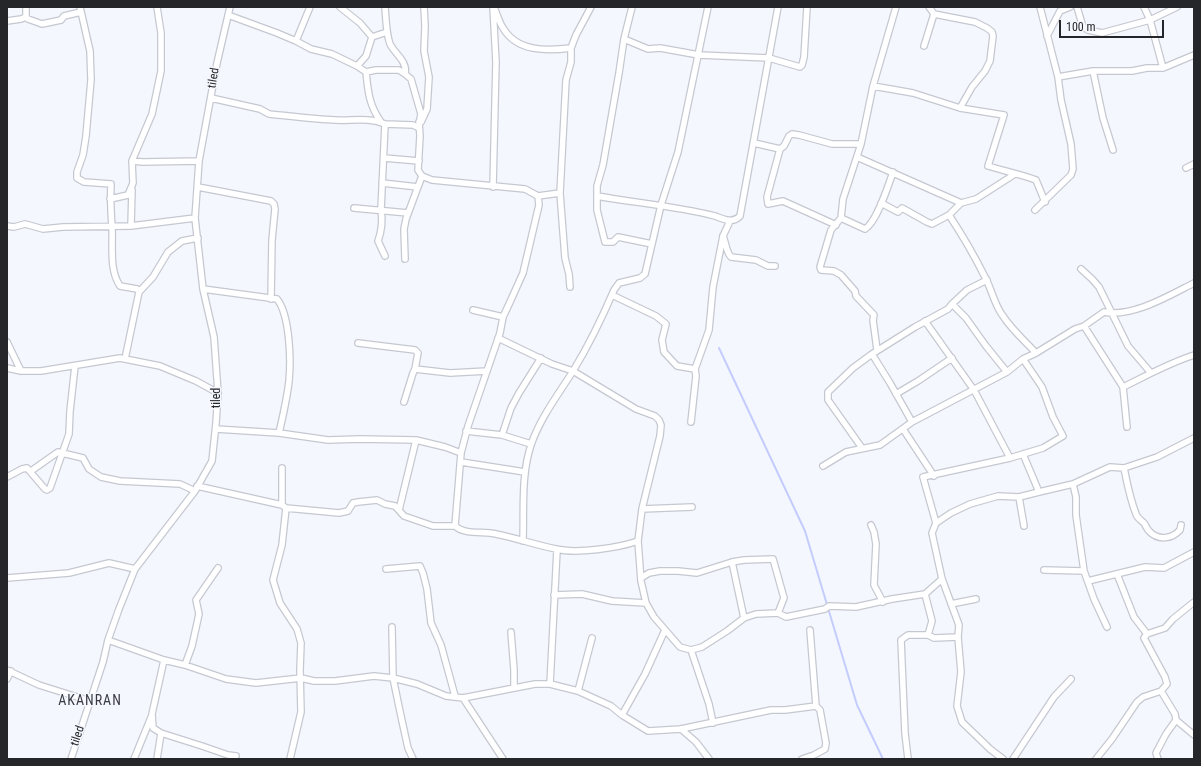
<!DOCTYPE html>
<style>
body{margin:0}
#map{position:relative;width:1201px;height:766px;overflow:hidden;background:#f5f7fe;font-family:"Roboto Condensed",sans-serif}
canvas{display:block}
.frame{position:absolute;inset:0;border:8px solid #252629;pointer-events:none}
.scale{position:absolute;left:1059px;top:20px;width:105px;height:18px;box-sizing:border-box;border:2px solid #252629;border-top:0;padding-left:5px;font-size:12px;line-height:14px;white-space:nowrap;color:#252629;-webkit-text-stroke:3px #f5f7fe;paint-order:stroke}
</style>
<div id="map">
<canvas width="1201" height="766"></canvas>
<div class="frame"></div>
<div class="scale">100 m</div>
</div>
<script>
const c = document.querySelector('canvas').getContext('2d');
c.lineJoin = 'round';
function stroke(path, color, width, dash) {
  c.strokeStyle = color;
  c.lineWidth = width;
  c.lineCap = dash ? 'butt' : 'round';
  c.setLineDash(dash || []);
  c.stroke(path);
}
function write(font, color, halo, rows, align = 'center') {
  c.font = font + ' "Roboto Condensed",sans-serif';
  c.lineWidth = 3;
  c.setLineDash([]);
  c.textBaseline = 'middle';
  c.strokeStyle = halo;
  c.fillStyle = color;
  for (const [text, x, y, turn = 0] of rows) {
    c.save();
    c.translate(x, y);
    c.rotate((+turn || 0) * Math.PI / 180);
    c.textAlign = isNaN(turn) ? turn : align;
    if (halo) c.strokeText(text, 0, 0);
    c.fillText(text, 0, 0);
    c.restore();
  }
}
stroke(new Path2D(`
 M719,348L805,531L857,705L883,759`), '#c4ccfd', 2);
const street = new Path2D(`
 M26,7V17L28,19L42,24L61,20L64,16L81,12
 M80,7L90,51L91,80L86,136L83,155L77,172V178L84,182L111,184C110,199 111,213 112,228C113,246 109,270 120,286L137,289L139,292
 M340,7L360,23L372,37
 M385,7C386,19 386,33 390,44C395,54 408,62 405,74L411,79L421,114L420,119
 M424,7L425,26L424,51L429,77L427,109L421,122H419L420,136L418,170L422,176L432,180L525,189L538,196L560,193
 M493,7L496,62L493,187
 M494,7C497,14 499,22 503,28C517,52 547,51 571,48
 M632,7L624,39L619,73L603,165L597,186V210L605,242H613L618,237L652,244
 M929,7L934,14L975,22L987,28L992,32L993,36L990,61L985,71L972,87L960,108
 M1077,7L1083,27L1088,30L1102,33L1150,20L1177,7
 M1144,7L1150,20L1163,68
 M228,15L277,33L296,41L311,49L332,54L357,66L366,72L376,70H399L405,74
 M7,21L21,19L26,17
 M1047,36L1060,11L1070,7
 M624,39L648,49L660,48L699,55L769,58L800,67L802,65L804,57L807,7
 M296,41L310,7
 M924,46L934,14
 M357,66L366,56L372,37L387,32
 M1093,71L1103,118L1113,150
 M366,72C368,92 369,105 381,122
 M1058,77L1093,71H1132L1147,68H1163L1194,55
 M873,86L913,93L960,108L1004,115L988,166C1004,171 1020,174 1036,180L1045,202
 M211,98L260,109L269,114C291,116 313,119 335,120C351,121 369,117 385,124L413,125L419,128
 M754,143L780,149
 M857,157L961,203
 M384,158L419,161
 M132,161L143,162L199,161
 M1186,168L1194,164
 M382,183L418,187
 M198,187L271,201L274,204L275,209L272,240L271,299
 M597,196C636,203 676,206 715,216C723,219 733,224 740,216L778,7
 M110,199L128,195L133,183L132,161L152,114L161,71V33L157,7
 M881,203L898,212L902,208L927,222L932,224L949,215L961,203L976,199L1015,174
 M354,208L408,213
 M1035,210L1071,175L1073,169L1071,144L1061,100L1058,77L1040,7
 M949,215C963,236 975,257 986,279C992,291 995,306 1003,316C1012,330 1025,341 1036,353
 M841,218L865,229C877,222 888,186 893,172
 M836,225L783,201L768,204L767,197L780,149L784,146L789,136L792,134L799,135L832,144H861
 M7,226L14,227L25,224L43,229L63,227L131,226L195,218
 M131,226L132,190
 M723,236C726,243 726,252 731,257L756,260L768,266H775
 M385,256L378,241C382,230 383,222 381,210L385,124
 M405,259L404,229L406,219L422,176
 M1081,269L1092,279L1099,287L1128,346L1151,373
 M570,287L569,274L565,258L560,193L566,80L571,62V48L576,35L591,7
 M203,289L277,299C290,315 291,361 289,381C287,398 283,416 279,433
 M612,295L656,316L666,324L662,340L664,352L677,366L695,369
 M952,304L967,290L987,280
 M473,310L503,317
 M925,321L974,390L1010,458
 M1084,326L1123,387L1127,427
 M498,338L552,364L573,371L636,409L655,416L659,420L661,425L660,436L642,509L638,541L641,581L646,603L654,617L680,647L691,650L702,647L727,631L744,618L756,614L778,613L786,617L825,609L829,606L856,607L892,599L925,594L942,579
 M7,342L21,371
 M358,343L415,350L418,353L415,369L413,373L404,402
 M877,350L873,320L874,315L856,296L855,291L841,275L834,271L821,270L820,267L831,230L841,218L843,199L861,144L873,86L896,7
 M872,354L890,383L912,422
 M125,359L139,292L153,277L168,252L182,241L198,238
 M7,368L21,371H41L120,358L160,366L196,381L218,393
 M415,369L450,373L487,371
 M1123,387C1146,376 1169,363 1194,355
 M896,394L918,381L952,358
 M691,422L696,376L695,369L709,330L713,287L723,236L730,221
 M216,429L279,433L328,440L360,439L416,440L445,447L461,453
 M903,429L934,476
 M466,431L502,435L531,444
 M502,435L511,408L519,393L541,358
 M862,448L828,400V392L853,368L872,354L915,327L948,309L952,304L966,318L986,346L1007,372
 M1023,454L1039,492L1073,484
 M461,462L525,472
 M823,466L846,452L880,445L912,422L1007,372L1023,359L1036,353L1075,329L1084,326L1104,312C1132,318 1170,295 1194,283
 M282,468V505
 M1124,468C1127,483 1130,499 1136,514C1137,518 1141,520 1144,523C1146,526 1147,529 1149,531C1158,541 1172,539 1180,530L1181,525
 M31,471L58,452L83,458L89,469L101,477L120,481L180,484L195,491
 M7,477L22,469L27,468L45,489L47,490L50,488L69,434L70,411L75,366
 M197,486L282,505L286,508L339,513L348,511L353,503L358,502L377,500L385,504L395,506L404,516L433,526H455C465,535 483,531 496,534C516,538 536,545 556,549C577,554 618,548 638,541
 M1019,497L1024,526
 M286,508L282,545L273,580L280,603L297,629L301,643L300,670L301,712L290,759
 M642,509L692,507
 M399,510L416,440
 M936,523L923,477L1010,458L1043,448L1063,436L1053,417L1042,387L1023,359
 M871,525L874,532L876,544L874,585L883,602
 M455,526L461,453L468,426L500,333L503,317L510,302L523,273L539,205L538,196
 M523,541C524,509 521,475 531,445C540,418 558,395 573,371C589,345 602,318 614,290L619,283L640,278L645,274L661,205L678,152L708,7
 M732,562L744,618
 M386,569L420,566L423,573L427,589L431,623L441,645L455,696
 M1044,570L1084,571
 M1117,574L1134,617L1147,634L1165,628L1173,619L1194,602
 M7,578L69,573L109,563L135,569
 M641,578L649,573L660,571H678L697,573L732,562L744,560L773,559L784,598L778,613
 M1088,581L1145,567L1164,568L1194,552
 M925,594L932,621L928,635L934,638L958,637
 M554,595L582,594L612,601L646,603
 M951,604L976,599
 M392,627L393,678L402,721L408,748L413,759
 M1107,627L1094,599L1084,571L1076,515V497L1073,484L1110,467L1124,468L1157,457L1194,438
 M511,632L514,670V687
 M108,640L164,660L185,665L226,679L256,683L301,678L314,681H335L374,676L393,678L417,684L446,696L463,698L535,684H550L578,691L611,706L622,715L648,731L681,729L771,710H785L816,706
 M691,650L709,704L713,723
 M185,665L192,646L199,614L196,600L218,568
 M7,670L39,685L90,701
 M7,679L11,671
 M550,684L557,550
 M578,691L592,638
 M463,698L503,759
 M622,715L645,674L665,630
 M1176,720L1194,735
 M681,729L696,742L709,759
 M161,733L202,746L228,755L236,756
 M71,759L103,662L108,640L119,609L135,569L195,491L212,461L216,423L218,393L214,337L203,289L195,218L199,161L217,63L230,7
 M134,759L152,715
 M157,759L161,733L153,728L152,714L164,660
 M802,759L814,755L825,749L826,743L820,710L816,706L810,630
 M908,759L905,733L901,640L908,635H928
 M1003,759L990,749L962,722L957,706L961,672L958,637L959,625L942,579L932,533L936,523L951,513L970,504L998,496L1019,497L1039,492
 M1013,759L1054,697L1071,679
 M1096,759L1112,739L1137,702L1143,697L1161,691L1167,684L1165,677L1144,638L1147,634
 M1158,759L1156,753L1166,734L1176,720L1175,714L1161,691`);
stroke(street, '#c6c8d1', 8);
stroke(street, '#fff', 5.5);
write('12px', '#252629', '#f5f7fe', [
 ["tiled",214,78,-81],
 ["tiled",217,398,-90],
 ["tiled",78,736,-72]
]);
c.letterSpacing = '1px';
write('14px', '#3a3b42', '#f5f7fe', [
 ["AKANRAN",90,701]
]);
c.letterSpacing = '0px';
</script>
